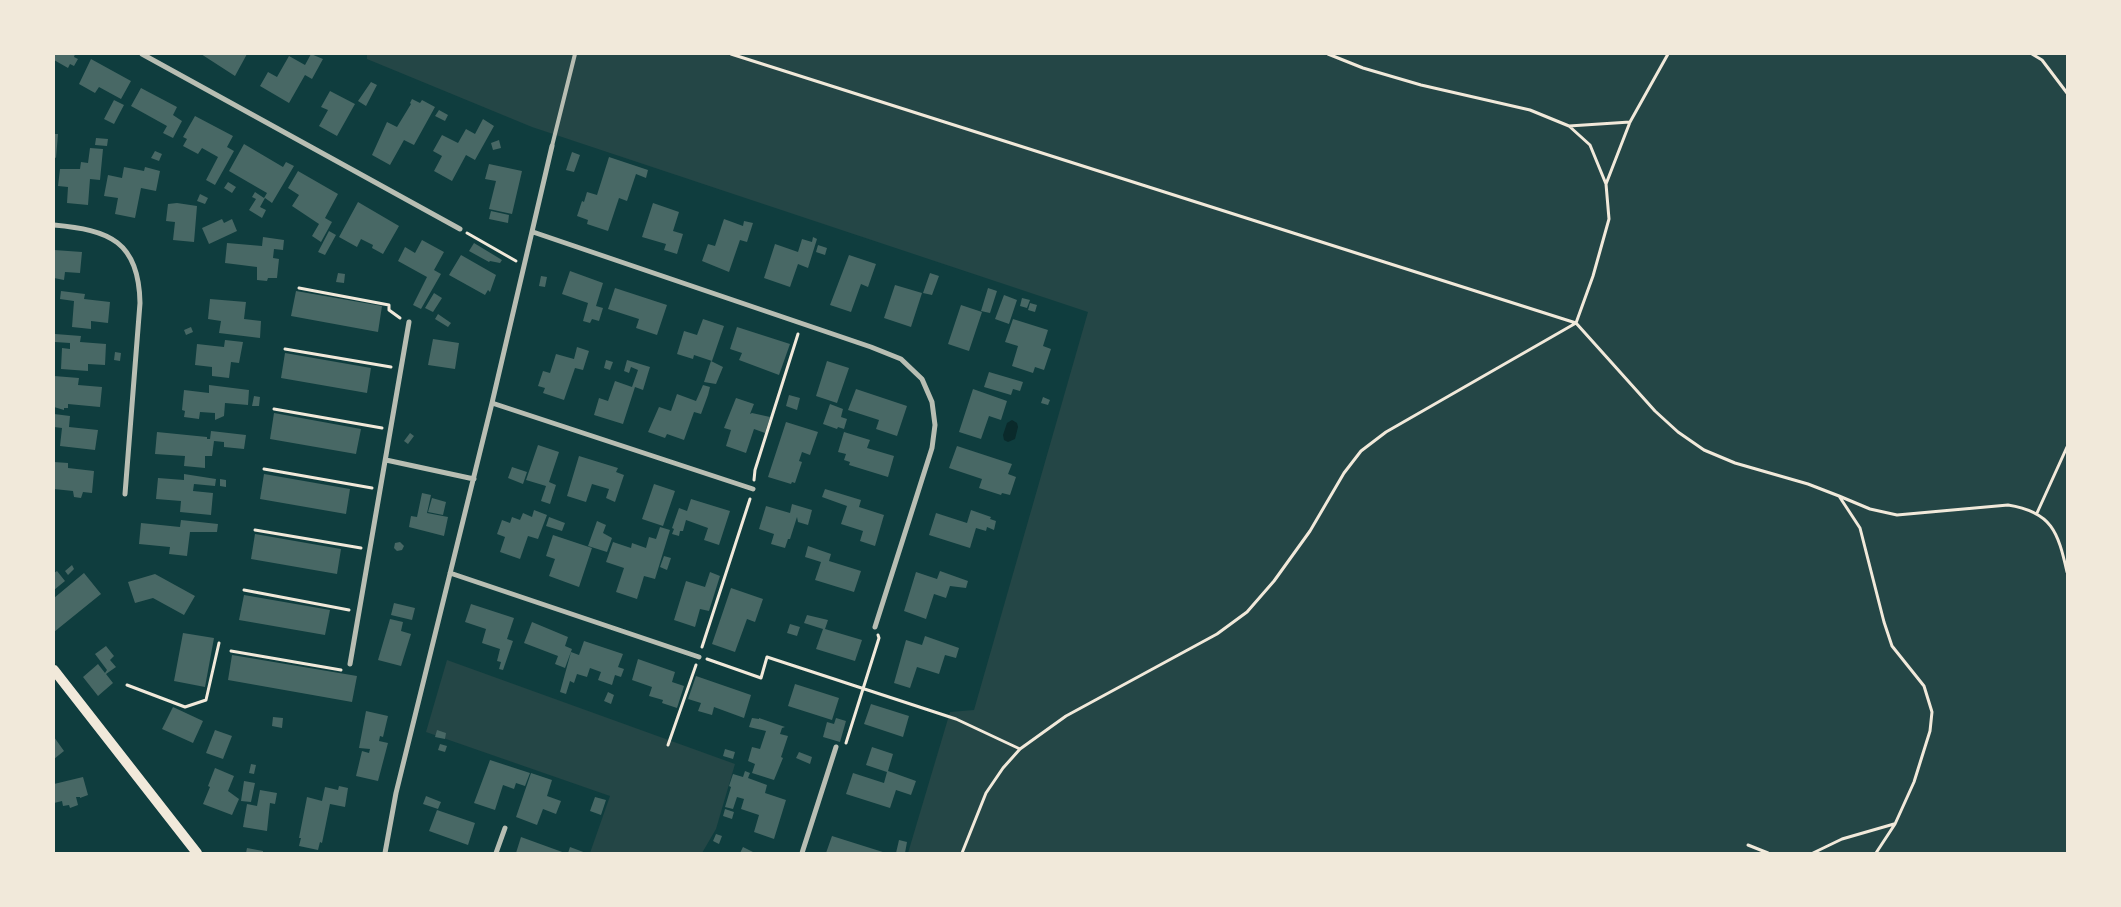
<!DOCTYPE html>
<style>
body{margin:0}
#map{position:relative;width:2121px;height:907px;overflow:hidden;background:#0f3d3e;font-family:Overpass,sans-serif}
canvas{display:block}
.frame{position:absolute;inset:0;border:55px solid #f1e9da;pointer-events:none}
</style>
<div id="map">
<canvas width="2121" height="907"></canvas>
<div class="frame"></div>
</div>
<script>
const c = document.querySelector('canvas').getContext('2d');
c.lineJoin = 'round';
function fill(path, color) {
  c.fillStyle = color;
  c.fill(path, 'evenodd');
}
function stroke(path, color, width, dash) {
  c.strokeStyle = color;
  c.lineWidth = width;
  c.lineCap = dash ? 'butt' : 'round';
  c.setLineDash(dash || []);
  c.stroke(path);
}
fill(new Path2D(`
 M367,54H2067V853H908L950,712L974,710L1088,312L532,127L367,59Z
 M447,660L735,764L716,829L702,853H590L610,796L426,732Z`), '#244646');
fill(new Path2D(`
 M1012,420L1017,423L1018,427L1015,439L1008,442L1004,440L1003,435L1007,423Z`), '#0a2a2b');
fill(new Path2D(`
 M54,54H75L74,57L78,59L74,66L70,64L68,68L54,60Z
 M201,54H247L235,76Z
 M311,54L323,59L312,79L305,75L289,103L260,86L268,72L277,77L289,56L305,65Z
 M91,59L131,81L121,99L99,87L95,93L79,84Z
 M371,82L377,85L366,106L358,101Z
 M141,88L177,107L173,115L182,121L173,138L163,133L167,126L131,106Z
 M330,91L355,104L337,136L319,126L328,110L321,107Z
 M412,99L420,103L422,100L435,107L414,145L404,140L390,165L372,155L387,122L397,127L411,104L410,103Z
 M114,100L124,105L114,124L104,119Z
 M439,110L448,115L445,121L435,116Z
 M195,116L233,136L227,147L234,151L215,185L206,180L218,157L202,148L198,154L183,146L187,139L183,137Z
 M483,119L494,126L475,160L466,155L452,181L434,171L442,156L433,151L442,135L458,143L466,129L475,134Z
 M54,134H58L56,158L54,157Z
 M96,138L108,139L107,146L95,145Z
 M499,140L501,148L493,150L491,143Z
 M244,144L283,167L286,162L294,166L272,203L265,198L260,207L266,210L262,218L249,210L256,199L252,197L255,192L264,198L267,193L229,171Z
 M90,148L103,149L100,180L90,179L88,205L67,203L68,187L58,186L60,169H80L81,162L88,163Z
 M155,151L162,154L159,161L151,158Z
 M572,152L580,155L574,172L566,170Z
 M609,157L648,170L646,178L636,174L627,201L619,198L608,231L587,224L588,220L577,216L582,201L584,202L587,192L597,195Z
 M489,164L522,171L512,214L489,209L496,181L485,179Z
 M124,167L144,171L145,167L160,171L156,191L141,188L135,218L115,214L118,198L104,196L108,175L122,178Z
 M298,171L338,194L325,218L332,222L321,242L312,236L319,224L292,206L299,195L288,188Z
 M228,182L236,187L232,193L224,188Z
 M200,194L208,198L205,204L197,201Z
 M358,202L399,226L383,254L372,248L373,245L361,239L357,247L339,237Z
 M177,203L197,206L194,242L173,240L175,222L166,221L168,204Z
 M653,203L679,212L673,231L683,234L677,254L664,250L666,244L642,237Z
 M491,211L509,215L508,223L489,219Z
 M222,219L224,223L232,219L237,231L209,244L202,228Z
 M724,219L743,226L744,221L753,223L747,242L740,240L729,272L702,261L708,244L715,246Z
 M329,231L336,235L325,255L318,252Z
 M263,237L284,240L283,250L274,249L273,258L279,259L277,278H268L267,281L257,280V267L225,263L227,243L262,246Z
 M813,237L817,239L808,268L798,264L790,287L764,278L775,244L798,252L802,239L812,242Z
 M422,240L444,252L434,270L441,274L421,309L413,305L427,277L398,261L405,247L415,253Z
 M474,243L502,260L500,263L490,261L489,262L469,251Z
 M818,245L827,248L825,255L816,252Z
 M54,250L82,252L80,273L65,272L64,280L54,278Z
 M461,255L496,275L490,292L488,290L485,295L449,275Z
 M849,255L876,264L868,287L861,284L851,312L830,305Z
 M570,271L603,283L596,306L603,308L599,321L592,319L590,323L583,321L588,303L562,294Z
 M338,273L345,274L344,283L336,282Z
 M930,273L939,276L932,295L923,293Z
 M541,276L547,277L545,287L539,286Z
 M895,285L922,293L911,327L884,318Z
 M615,288L667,305L657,335L636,328L639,319L608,309Z
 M988,288L997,291L990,313L981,311Z
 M61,291L85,294L84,299L110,302L108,323L91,321V329L72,327L74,301L60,299Z
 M296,291L382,306L378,332L291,316Z
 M434,293L442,298L433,312L425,308Z
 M1004,295L1017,300L1009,324L995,319Z
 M1022,298L1030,300L1027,308L1020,306Z
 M210,299L246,302L244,319L261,321L260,338L219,333L221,321L208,319Z
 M1030,303L1037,305L1035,312L1028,310Z
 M961,305L982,312L969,351L948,344Z
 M438,314L451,323L448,327L435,319Z
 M703,319L724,326L712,361L694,355L693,359L677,354L684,331L697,335Z
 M1013,319L1048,330L1043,346L1051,349L1044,370L1035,367L1033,373L1012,366L1018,346L1005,342Z
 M191,327L193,332L186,335L184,330Z
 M737,327L790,344L779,375L739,360L742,353L730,349Z
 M55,334L81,336L80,342L106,344L105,365L88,364V371L61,369L62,348L70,349V343L55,342Z
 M433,339L459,343L455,369L428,365Z
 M225,340L243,342L239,363L231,362L229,378L212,376V367L195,365L197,344L224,347Z
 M577,347L589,351L583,370L575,368L564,400L543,393L545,388L538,386L543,371L550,373L556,354L574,359Z
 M115,352L121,353L120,361L114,360Z
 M285,353L371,368L367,393L281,378Z
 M606,360L613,362L610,370L604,368Z
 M627,360L650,367L643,390L635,387L623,424L594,415L599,398L608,401L615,381L632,387L638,370L631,367L629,373L624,371Z
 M711,361L723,367L716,384L704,382Z
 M827,361L849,368L837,403L816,396Z
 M989,372L1023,382L1020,391L1013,389L1011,395L984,387Z
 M54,376L79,378L78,385L102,387L100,407L68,404V408H64V410L54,407Z
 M209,385L249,390L248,405L225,403L224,416L215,420V413L200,412L199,419L184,417L185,411L182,410L184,390L209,393Z
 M703,385L710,387L708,395L701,414L694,412L684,440L667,434L665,438L648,432L659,407L671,411L677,394L696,401Z
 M856,389L907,406L897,436L876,429L879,420L848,410Z
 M973,389L1007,401L1001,420L989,416L981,439L959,432Z
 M789,395L800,398L797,410L786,406Z
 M254,396L260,397L259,406H252Z
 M1043,397L1050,400L1048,405L1041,403Z
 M736,398L754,404L750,414L752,413L770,417L765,433L754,429L746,453L726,446L731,430L724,428Z
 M830,404L843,409L841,417L847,419L844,429L838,427L837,429L823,424Z
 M274,413L361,429L356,454L270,439Z
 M54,414L70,416L69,427L98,430L95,450L60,446L62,428L54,427Z
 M786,422L818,432L810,455L802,452L799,461L802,462L795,483L792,482L791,484L768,477Z
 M211,431L246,435L244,449L224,447V442L214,441L212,456H205V468L184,466L185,456L155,454L157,432L207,437V439H210Z
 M844,432L870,440L867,448L894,456L888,477L849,465L850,462L844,460L846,454L838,452Z
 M410,433L414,436L408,444L404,441Z
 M538,445L559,452L549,482L556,485L550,504L541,501L546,486L526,480Z
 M957,446L1012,464L1008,474L1016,477L1010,495L1002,493L1001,495L979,488L982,479L949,468Z
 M579,456L618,468L616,472L624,475L615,502L606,498L609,489L592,484L586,502L567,496Z
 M54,462L68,463V468L94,471L92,493L83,492L81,498L74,497L73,491L54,489Z
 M512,467L527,472L523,484L508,478Z
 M184,474L216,479L215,486L194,484L193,491L213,493L211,515L180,512L181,501L156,499L158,478L184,480Z
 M264,474L350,489L346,514L260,499Z
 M220,479L226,480V487L220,486Z
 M654,484L675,491L663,526L642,519Z
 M825,489L861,500L859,507L884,515L875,546L860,541L863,531L841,524L847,506L822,497Z
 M422,493L431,495L427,513L448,517L444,536L409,527L411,516L417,517Z
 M432,498L446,502L443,515L428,512Z
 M691,499L730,511L719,545L704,540L708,528L686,520L683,531H680L679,536L672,534L674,529L672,528L679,508L687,511Z
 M792,504L812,510L808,525L798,522L797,517L790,539H788L785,548L771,544L774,534L759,529L766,506L790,513Z
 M534,510L547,515L538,539L528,536L520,559L500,552L505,537L497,534L502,520L510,523L512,517L520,520L523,513L532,517Z
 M971,510L991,517L990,519L996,521L994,530L987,527L986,531L976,528L970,548L929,535L936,513L967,523Z
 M549,517L565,523L562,531L546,526Z
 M181,520L218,524L217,532H190L187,556L169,554L170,547L139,544L141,523L180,527Z
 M597,521L606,525L603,533L612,538L607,552L588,546Z
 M660,527L670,530L655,579L644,576L637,599L616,592L624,568L606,562L613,542L631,548L632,543L646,548L649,537L656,539Z
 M255,534L341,549L337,574L251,559Z
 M553,535L592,548L579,587L549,576L555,559L546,556Z
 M400,542L404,546L402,550L397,551L394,548L395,543Z
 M808,546L831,554L829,561L861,571L854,592L815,580L821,562L805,557Z
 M664,556L671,558L667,570L660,567Z
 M72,565L74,569L68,575L65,571Z
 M57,571L65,581L54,590V573Z
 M940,571L968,581L966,588L950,586L946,598L934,594L926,619L904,611L916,572L937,579Z
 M710,572L720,576L709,611L700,609L695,627L674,620L686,581L705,587Z
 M84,573L101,594L54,632V598Z
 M155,574L195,596L184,615L153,598L135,603L128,582Z
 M731,588L763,599L755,622L747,619L735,652L712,644Z
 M244,595L330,610L325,635L239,620Z
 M394,603L415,608L412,620L391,615Z
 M471,604L514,618L507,639L513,641L503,670L499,669L501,662L497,661L500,649L482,643L486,629L465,622Z
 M807,615L828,620L825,629L862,640L855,661L816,649L823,629L804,623Z
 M390,619L403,622L401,631L411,634L401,666L378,660Z
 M532,622L568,637L565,646L572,649L565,668L555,664L558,656L524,643Z
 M790,624L800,627L797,636L787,633Z
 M183,633L214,638L205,687L174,681Z
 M925,636L959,648L956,658L945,655L939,674L917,667L910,688L894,683L906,640L922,645Z
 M584,641L623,654L618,667L624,669L621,677L615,675L612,685L598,680L601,672L590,668L587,677L577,674L574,683L570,681L566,694L560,692L571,652L579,655Z
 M106,646L114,656L110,660L116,667L106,674L113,683L98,696L83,677L98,664L105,673L107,670L95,654Z
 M232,655L357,676L352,702L228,680Z
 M638,659L675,672L672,682L684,686L677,708L662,703L663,700L649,696L652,687L632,680Z
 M696,676L751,695L744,718L714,707L712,715L698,711L701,703L688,699Z
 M795,684L839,698L832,720L788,706Z
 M608,692L614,695L611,704L604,701Z
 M871,704L909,716L903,737L864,724Z
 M173,707L203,721L193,743L162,729Z
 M366,711L388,716L383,737L380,736L379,741L388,743L378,781L356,776L362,751L369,753L370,749L359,748Z
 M273,717L283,718L282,728L272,726Z
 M752,718L759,719V718L785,727L782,728L780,734L788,736L781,757L783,758L774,780L752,773L755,764L748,761L752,747L760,749L766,731L749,727Z
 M836,718L846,721L840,742L823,737L827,722L834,724Z
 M215,730L232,736L223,759L206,753Z
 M437,730L446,733L445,739L435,737Z
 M54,737L64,751L54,759Z
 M440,744L447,746L445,752L438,750Z
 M872,747L893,754L888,771L916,781L911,795L896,790L890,808L846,794L853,773L884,783L887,772L866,765Z
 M725,749L735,752L733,759L723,756Z
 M799,752L812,757L810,764L796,758Z
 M490,760L530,773L525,786L516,783L514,789L503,785L495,810L474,803Z
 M251,764L256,765L254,774L249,773Z
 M215,768L234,776L228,791L239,799L232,815L203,804L210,787L208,786Z
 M745,771L750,773L748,778L767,785L765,793L786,800L774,839L754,832L759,815L741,809L744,799L737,797L733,809L725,807L731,787L729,786L733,774L743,777Z
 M531,773L552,780L547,796L561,801L556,814L543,809L537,825L516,817Z
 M83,777L88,795L80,798V797H76L78,805L70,808L69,805L63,806L62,801L54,803V784Z
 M244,781L255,783L251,802L241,801Z
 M339,786L348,788L345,807L330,804L322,843L320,842L318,850L299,846L301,838H299L307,797L322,801L325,787L338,790Z
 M260,790L277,793L275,804L270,803L267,831L243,827L247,804L257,806Z
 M426,796L441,802L438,809L423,804Z
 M595,797L606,800L601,815L590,811Z
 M725,809L734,812L732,819L723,816Z
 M437,810L475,823L468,845L429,831Z
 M716,834L722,836L719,844L713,841Z
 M832,836L886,853H826Z
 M521,837L565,853H516Z
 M899,840L907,842L905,853H896Z
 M570,847L586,853H568Z
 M743,847L755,853H740Z
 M247,848L263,851V853H246Z`), '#486865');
stroke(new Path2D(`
 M731,54L1576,323L1593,276L1609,219L1606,184L1590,145L1569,126L1530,110L1421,85L1363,68L1328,54
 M2032,54L2042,60L2067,93
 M1569,126L1630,122
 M1606,184L1630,122L1668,54
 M467,233L516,261
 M299,288L389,305V310L400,318
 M285,349L391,367
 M274,409L382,428
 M264,469L372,488
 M754,480L755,470L798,334
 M1839,496L1870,509L1897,515L2008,505C2052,512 2058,532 2067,572
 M2037,513L2067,447
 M255,530L361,548
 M244,590L349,610
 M702,647L750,499
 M231,651L341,670
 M707,659L761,678L767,657L956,719L1020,749
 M127,685L185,707L206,700L219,643
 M846,743L879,638L878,635
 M668,745L696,665
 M1748,845L1768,853
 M962,853L986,793L1003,768L1020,749L1066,716L1217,634L1247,612L1274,581L1310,531L1344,473L1361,451L1386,432L1576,323L1655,411L1678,432L1704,450L1735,463L1808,484L1839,496L1860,528L1884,622L1892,646L1924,686L1932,712L1930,731L1914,782L1895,824L1876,853
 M1813,853L1842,839L1894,824`), '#f1e9da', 3);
stroke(new Path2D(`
 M552,146L575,54`), '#b8beb3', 4);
stroke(new Path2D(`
 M142,54L460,229
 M54,225C109,230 139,241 140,303L125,494
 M533,232L871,347L901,359L922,379L932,402L935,425L932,448L875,627
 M492,403L753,489
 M386,460L474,479
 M450,573L699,657
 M350,664L409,322
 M385,853L396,793L492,403L552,146
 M496,853L505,828
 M802,853L836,747`), '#b8beb3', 5);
stroke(new Path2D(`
 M54,670L197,853`), '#f1e9da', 10);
</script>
